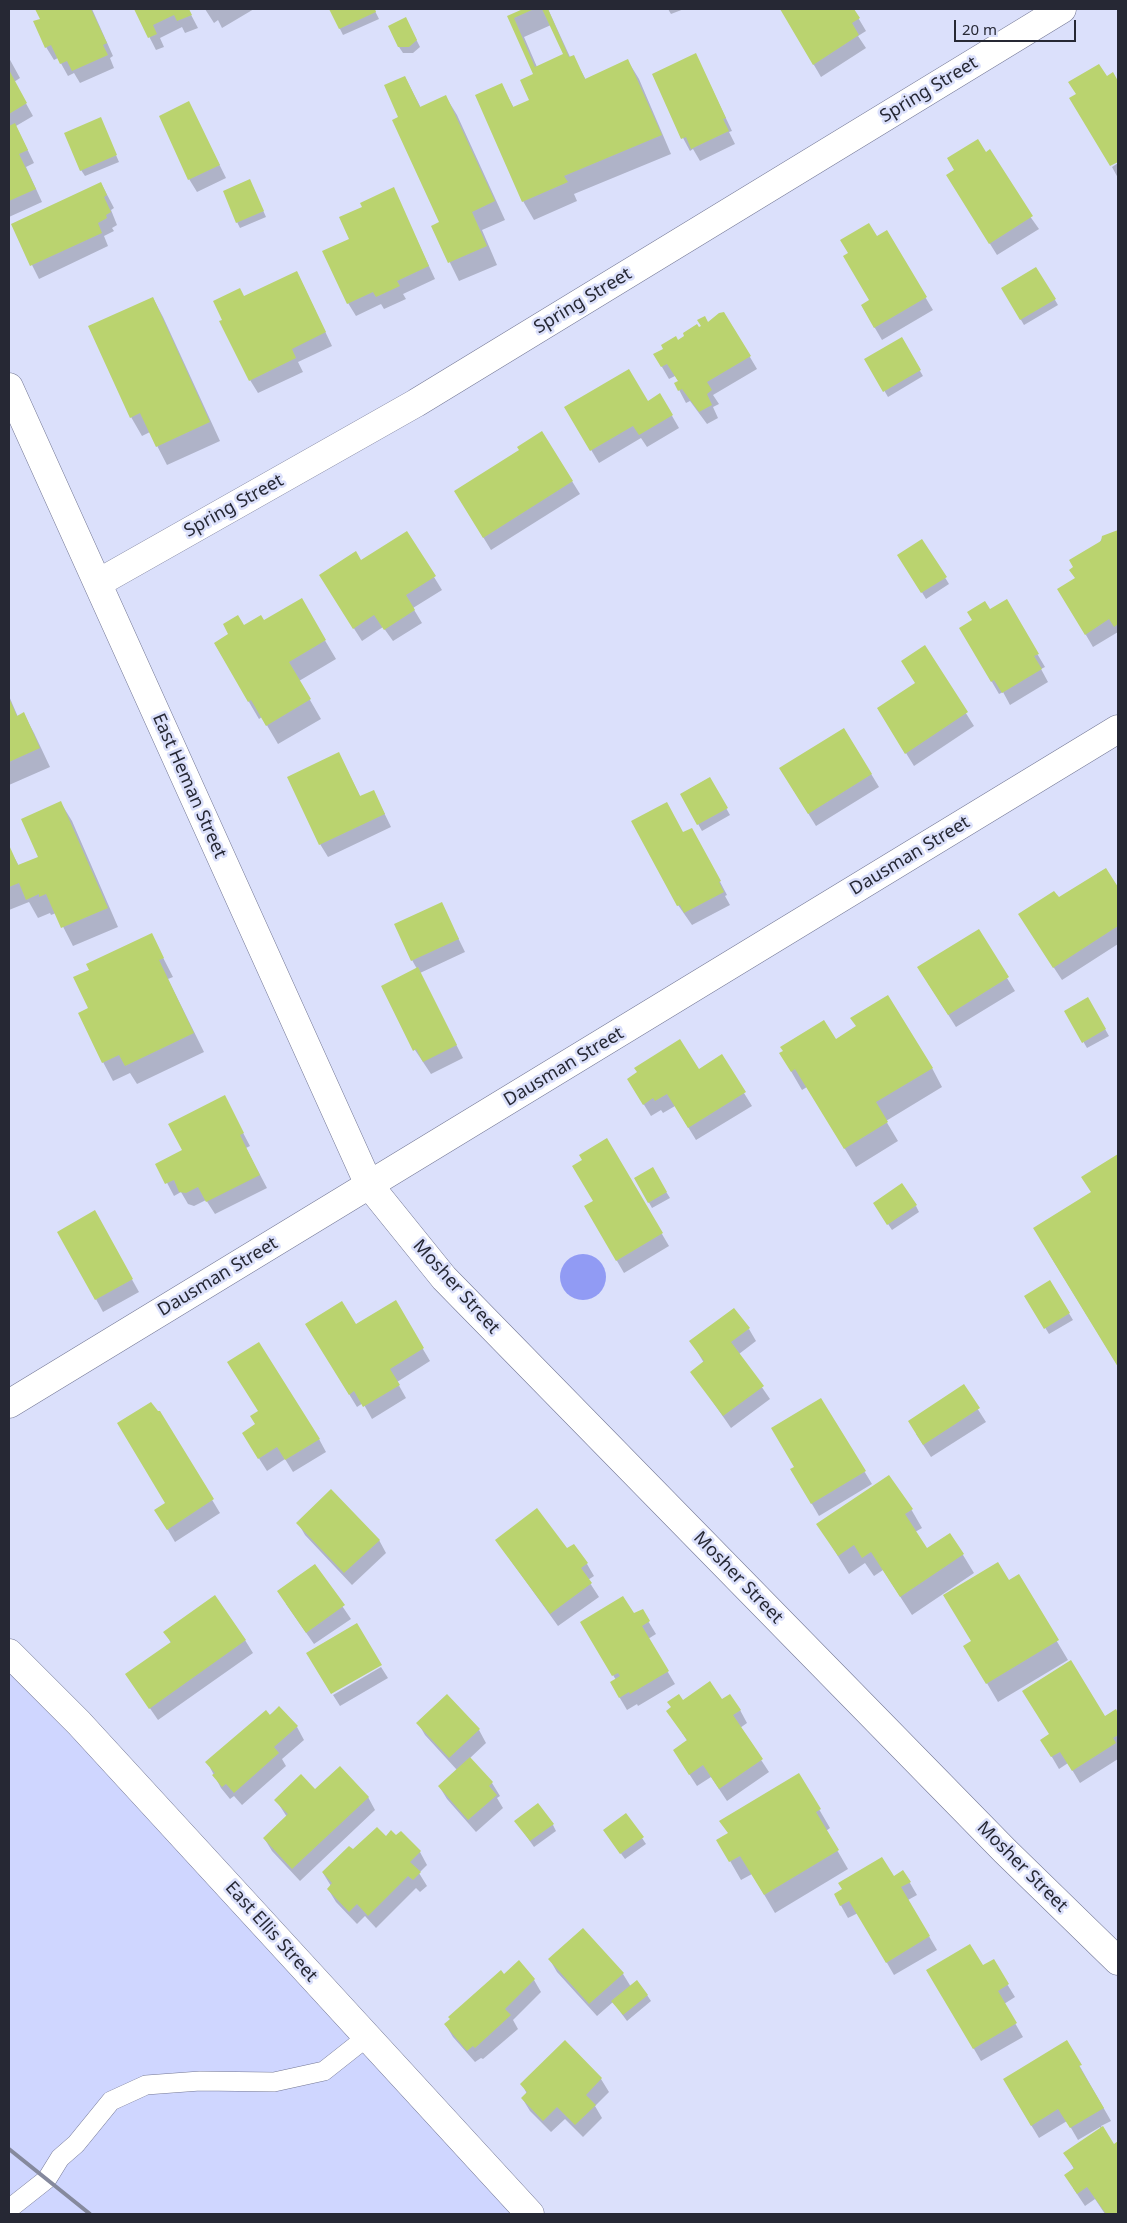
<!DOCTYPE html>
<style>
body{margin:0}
#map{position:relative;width:1127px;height:2223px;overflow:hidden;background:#dbe0fb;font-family:"Noto Sans",sans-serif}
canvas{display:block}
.frame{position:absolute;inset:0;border:10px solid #262834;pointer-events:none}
.scale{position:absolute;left:954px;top:20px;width:122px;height:22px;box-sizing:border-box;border:2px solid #262834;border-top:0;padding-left:6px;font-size:15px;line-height:18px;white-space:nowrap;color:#262834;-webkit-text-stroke:4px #dbe0fb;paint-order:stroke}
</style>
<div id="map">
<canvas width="1127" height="2223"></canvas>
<div class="frame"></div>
<div class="scale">20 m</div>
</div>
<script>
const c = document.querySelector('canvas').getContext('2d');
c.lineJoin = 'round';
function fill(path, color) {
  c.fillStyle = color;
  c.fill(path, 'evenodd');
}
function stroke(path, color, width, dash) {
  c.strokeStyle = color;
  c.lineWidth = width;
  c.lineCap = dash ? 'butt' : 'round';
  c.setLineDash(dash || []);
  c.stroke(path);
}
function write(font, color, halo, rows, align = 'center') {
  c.font = font + ' "Noto Sans",sans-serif';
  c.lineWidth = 5;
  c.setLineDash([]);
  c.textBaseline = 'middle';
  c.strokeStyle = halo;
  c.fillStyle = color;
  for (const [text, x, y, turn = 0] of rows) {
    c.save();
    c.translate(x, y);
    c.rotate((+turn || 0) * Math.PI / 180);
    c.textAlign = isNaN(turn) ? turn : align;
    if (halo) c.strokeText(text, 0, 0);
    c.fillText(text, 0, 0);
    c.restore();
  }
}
fill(new Path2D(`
 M9,1653L530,2214H9Z`), '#cfd6ff');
fill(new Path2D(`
 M560 1277a23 23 0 1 1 46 0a23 23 0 1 1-46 0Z`), '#919bf4');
fill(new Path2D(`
 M37,9H92L113,56L110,58L114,68L80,83L74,73L68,76L58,58L54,60L46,47L41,19Z
 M135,9H188L198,28L185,33L182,27L160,38L164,47L156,50Z
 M205,9H254L222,28L218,20L214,23Z
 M330,9H374L379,19L343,35Z
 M526,9H548L570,57L573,56L586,80L628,61L639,79L671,154L574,194L577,201L534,220L523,201L501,84L514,108L530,101L534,75L509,16ZM551,25L564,55L537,67L524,37Z
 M668,9H684L671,14Z
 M781,9H853L866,31L858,36L866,48L821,77Z
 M409,25L420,47L413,53H403L399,47Z
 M696,55L732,131L729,132L735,144L700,161L693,149L690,151L683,138L653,75Z
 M9,58L20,78L14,82L33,116L16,126L34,163L26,167L42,202L9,217Z
 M1113,74L1118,83V160L1111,165L1106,78Z
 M405,77L421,108L446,97L457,115L505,220L482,230L497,265L459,281L432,226L440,223L400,118Z
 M189,103L226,178L197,192L189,179Z
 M103,125L119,162L85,176L81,170Z
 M985,153L1039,229L997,255L955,188Z
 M1118,163V178L1112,167Z
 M101,183L114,208L111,210L117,225L112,228L114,231L104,236L108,246L39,279L12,225Z
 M253,187L266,217L240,228L237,222Z
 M393,188L435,279L403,294L406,299L384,309L381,304L356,316L348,303L351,239L364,207Z
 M886,232L933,310L882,340L862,306L871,301L876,238Z
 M1036,268L1058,305L1024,325L1002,288Z
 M297,272L332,346L298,362L303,372L258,393L250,380L244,297Z
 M153,298L163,317L220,441L167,465L150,432L142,436L131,417Z
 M724,313L757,369L713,395L719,404L713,407L718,418L707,424L690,401L686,403L676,384L679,382L675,376L669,379L655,355Z
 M901,339L923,376L888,397L866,359Z
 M660,395L679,428L647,447L641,438L599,463L566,408L647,402Z
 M542,433L580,494L491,550L463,504Z
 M1118,531V632L1093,647L1059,589L1076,579L1103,537Z
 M407,533L442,590L413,608L422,623L393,641L383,627L362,641L328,588L361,561Z
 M922,540L949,584L926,599L899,555Z
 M301,600L336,659L299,681L321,719L278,744L262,717L259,719L215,644L244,627L263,622Z
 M1006,601L1045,667L1041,669L1048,682L1010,705L1003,692L999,694L961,629Z
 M924,647L974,726L914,766L886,721L916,684Z
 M9,696L18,717L24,714L34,733L50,767L9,785Z
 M844,729L879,787L816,826L788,781Z
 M339,754L361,798L374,792L391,827L328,857L320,844Z
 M709,778L730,815L702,831L681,794Z
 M61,803L72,821L118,927L73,946L56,913L51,915L50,913L38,918L29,902L9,910V848L19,866L40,857Z
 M683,834L699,842L727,895L725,896L730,905L692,925L678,905Z
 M1105,869L1118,889V944L1062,980L1027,927L1058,899Z
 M441,903L465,952L420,973L463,1058L431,1074L415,1050L382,987L417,969L412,960Z
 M978,931L1015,991L956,1027L926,980Z
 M151,934L173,977L168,979L204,1052L137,1084L130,1073L113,1081L103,1062L90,1009V970Z
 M1088,999L1109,1036L1087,1048L1066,1012Z
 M836,1040L932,1068L942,1087L886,1121L898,1141L856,1167L807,1087L802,1090L781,1054Z
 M721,1056L752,1106L696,1140L675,1106L663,1113L661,1110L651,1116L636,1092L698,1071Z
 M231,1110L250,1146L246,1148L267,1188L215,1214L206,1200L194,1206L188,1204L181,1192L174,1196L157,1164L183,1151Z
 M607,1140L669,1246L624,1273L585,1206L594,1201L583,1161Z
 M1118,1156V1366L1048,1252L1092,1193L1083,1177Z
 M652,1169L670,1198L652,1208L635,1178Z
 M916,1206L919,1212L892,1230L878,1209Z
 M94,1212L139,1292L103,1312L59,1232Z
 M1050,1282L1073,1320L1049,1334L1026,1296Z
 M395,1302L430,1361L397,1382L406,1398L372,1419L363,1403L357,1407L314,1337L356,1326Z
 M749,1329L756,1341L739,1354L770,1399L731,1428L692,1372L704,1363L691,1341Z
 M963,1386L986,1422L931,1457L916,1434Z
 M821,1400L872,1484L819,1516L792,1470L796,1467Z
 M159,1412L220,1513L175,1542L156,1510L167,1503L158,1413Z
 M257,1425L319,1439L326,1452L293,1472L285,1459L267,1471L251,1446Z
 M911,1509L922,1528L915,1532L927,1550L963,1555L974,1573L912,1615L883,1570L874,1576L865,1563L849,1574L818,1524Z
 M298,1523L379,1540L386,1553L352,1585L305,1535Z
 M496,1540L567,1550L587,1564L594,1576L588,1580L599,1597L558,1626Z
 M315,1566L351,1619L314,1644L286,1604Z
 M1018,1576L1068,1660L998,1702L965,1646L972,1642L1008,1581Z
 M642,1611L656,1634L648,1639L675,1684L638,1706L637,1704L627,1710L611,1683L616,1680L581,1622L634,1615Z
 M165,1632L245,1640L253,1653L158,1720L127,1675L171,1643Z
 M381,1667L388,1678L340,1706L333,1695Z
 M722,1701L740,1710L747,1723L740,1728L769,1772L727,1801L711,1777L697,1786L682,1763L688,1742L668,1711L682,1702Z
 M279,1708L297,1727L304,1740L282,1759L286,1766L242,1805L234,1796L230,1799L221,1788L207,1762Z
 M1115,1711L1118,1716V1759L1080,1783L1068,1763L1059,1769L1042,1740L1105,1717Z
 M418,1723L479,1730L486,1743L470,1758L492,1783L500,1796L497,1798L503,1808L476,1832L447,1799L439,1786L457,1770L425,1735Z
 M799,1775L830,1828L826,1831L848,1869L775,1913L752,1874L741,1880L718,1840L729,1834L721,1821Z
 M315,1791L368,1797L375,1810L300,1881L272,1851L264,1838L287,1817L276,1800Z
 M553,1825L556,1831L534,1847L520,1827Z
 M608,1836L642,1838L646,1844L625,1859Z
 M386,1838L420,1852L427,1865L419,1873L427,1886L420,1892L416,1888L376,1928L365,1916L357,1924L336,1902L328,1889L331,1886L323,1873L353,1851Z
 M903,1871L917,1895L908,1900L937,1950L894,1975L858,1913L848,1918L835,1895L893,1878Z
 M583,1930L623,1974L631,1987L647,1995L651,2001L627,2021L613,2002L597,2016L557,1972L550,1960Z
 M993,1961L1015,1997L1004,2004L1023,2037L981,2061L928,1970L982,1967Z
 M504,1975L534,1980L541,1992L513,2020L518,2029L483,2059L481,2058L475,2062L453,2037L445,2024Z
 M565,2042L601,2079L609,2092L595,2106L602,2118L583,2137L565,2119L551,2132L530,2111L522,2098L527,2094L522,2084Z
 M1066,2042L1111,2121L1101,2126L1114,2146L1118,2143V2214H1105L1095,2199L1085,2206L1073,2188L1074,2169L1065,2153L1101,2129L1100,2127L1078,2140L1067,2121L1039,2138L1011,2092Z`), '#0003');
fill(new Path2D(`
 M35,9H91L107,43L103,45L108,55L72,71L67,61L60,64L51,45L45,48L33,21L40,19Z
 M134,9H189L192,15L177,21L174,15L153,25L157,34L148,38Z
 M329,9H375L376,12L339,29Z
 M523,9H534L514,18L535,67L563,54L542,9H548L569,57L574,55L585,79L628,59L662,135L564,176L568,182L522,202L475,95L502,83L513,107L529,100L520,80L533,74L507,16Z
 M780,9H854L860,18L852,23L859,35L813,65Z
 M406,17L417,40L409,47H398L388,26Z
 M696,53L726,118L723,119L729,131L691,149L686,137L681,139L652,74Z
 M1099,64L1107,76L1113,72L1118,81V162L1110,166L1069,98L1076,94L1068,82Z
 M9,70L27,103L9,114Z
 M405,76L420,107L446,95L495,201L472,212L487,246L448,263L431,226L439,222L392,120L398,117L384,85Z
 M189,101L220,165L188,180L159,116Z
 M101,117L117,155L80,171L64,133Z
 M15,123L28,150L19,154L36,189L9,201V126Z
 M978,139L986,152L990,149L1033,216L989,244L946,175L954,170L947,158Z
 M250,179L264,211L236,223L223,191Z
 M101,182L107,195L104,197L111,212L106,215L107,218L98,223L102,233L30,266L11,224Z
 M394,187L429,266L397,281L400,286L376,297L373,292L347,304L322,251L349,239L339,217L362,207L360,203Z
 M869,223L877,236L887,230L927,297L874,328L861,305L869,300L843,256L848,253L840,240Z
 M1036,267L1056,299L1020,320L1001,288Z
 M297,271L326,332L292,349L296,358L249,381L219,321L222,320L213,301L240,288L244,296Z
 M153,297L210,422L156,447L140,413L130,418L88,326Z
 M724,312L751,356L707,382L712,390L707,394L712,405L699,412L682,389L678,391L674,383L678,381L667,364L661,367L653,354L663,349L661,345L676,336L678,340L684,336L683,333L697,324L699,327L701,326L697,320L705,316L708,322L719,313Z
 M902,337L921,370L883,392L864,359Z
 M629,369L648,401L660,393L673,415L639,435L633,426L590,451L564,407Z
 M542,431L573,481L483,538L454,491L519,450L517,447Z
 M1118,530V624L1114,627L1109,619L1085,635L1057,589L1075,578L1069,570L1073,567L1069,560L1101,541L1102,536Z
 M407,531L436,576L406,595L415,610L384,630L374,615L353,629L319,575L356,551L361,560Z
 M922,539L947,577L921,593L897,555Z
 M302,598L326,640L289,662L311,699L266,726L251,700L248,702L214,643L228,634L223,624L238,615L244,625L261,615L264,620Z
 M1007,599L1039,654L1034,656L1042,669L1002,693L994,680L991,682L959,628L972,620L967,612L985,601L990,609Z
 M925,645L968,712L905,754L877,708L915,683L901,661Z
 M9,698L17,716L24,712L40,748L9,762Z
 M844,728L872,774L808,814L779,768Z
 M339,752L360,796L374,790L385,814L319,845L287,777Z
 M710,777L728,808L697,825L680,794Z
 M61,801L108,908L61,928L46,894L39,897V894L26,900L19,883L9,887V845L18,865L38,857L21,819Z
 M667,802L683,832L692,828L721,881L719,882L724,892L684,913L680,905L677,906L631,821Z
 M1106,868L1118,887V926L1053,968L1018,914L1054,891L1059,897Z
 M442,902L459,939L411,961L394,924Z
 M979,929L1009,977L948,1015L917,967Z
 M152,933L164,958L159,960L194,1033L125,1066L119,1055L102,1063L78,1013L88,1008L73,977L89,970L86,964Z
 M418,967L457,1045L423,1062L416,1049L413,1051L381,986Z
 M888,995L933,1068L876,1102L888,1122L844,1149L795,1069L791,1072L779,1053L783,1051L780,1047L824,1020L836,1039L856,1026L850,1018Z
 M1088,997L1106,1029L1082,1043L1064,1011Z
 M680,1039L699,1069L722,1054L746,1092L688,1128L667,1094L655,1101L653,1098L643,1105L627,1079L637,1072L634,1068Z
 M225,1095L244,1133L240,1135L260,1175L206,1202L198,1187L186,1193L179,1192L174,1180L165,1184L155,1164L182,1150L168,1124Z
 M607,1138L663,1233L616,1261L584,1206L593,1201L572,1166L582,1160L579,1155Z
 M1118,1154V1367L1033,1228L1091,1192L1081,1177Z
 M653,1167L667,1192L648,1203L634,1178Z
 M902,1183L917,1205L887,1225L873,1203Z
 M95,1210L133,1279L95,1300L57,1232Z
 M1050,1280L1070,1313L1044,1329L1024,1296Z
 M396,1300L424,1348L390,1369L400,1385L363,1407L354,1391L349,1395L305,1324L342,1301L356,1324Z
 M734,1308L750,1328L731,1342L764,1386L723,1416L690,1372L704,1361L689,1341Z
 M259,1342L320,1439L285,1460L277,1447L258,1459L242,1433L255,1424L250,1416L258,1411L227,1362Z
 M964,1384L980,1408L923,1445L908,1421Z
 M821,1398L866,1471L811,1504L790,1469L794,1467L771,1428Z
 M151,1402L158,1411H160L214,1499L167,1530L154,1510L165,1503L117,1423Z
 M889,1475L913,1509L905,1514L927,1548L950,1533L964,1554L900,1597L871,1552L862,1558L854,1545L838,1556L816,1524Z
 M331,1489L380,1540L344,1573L296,1523Z
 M537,1508L567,1548L574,1544L588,1563L581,1568L592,1583L550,1614L495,1540Z
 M998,1562L1009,1580L1019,1574L1059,1640L986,1684L963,1646L971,1641L943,1595Z
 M315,1564L345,1605L306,1633L277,1591Z
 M215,1595L246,1640L149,1709L125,1674L171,1642L163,1632Z
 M623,1596L634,1613L643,1609L650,1621L642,1626L669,1671L630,1694L629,1692L619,1698L610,1682L620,1676L618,1673L612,1676L580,1622Z
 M357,1623L382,1665L331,1694L306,1653Z
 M1071,1660L1105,1716L1116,1709L1118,1713V1735L1113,1738L1116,1743L1072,1771L1060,1752L1051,1757L1040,1740L1049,1734L1022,1691Z
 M710,1681L722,1699L730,1694L741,1710L733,1715L763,1759L719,1789L703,1765L689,1775L673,1750L687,1740L666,1711L671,1707L667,1702L679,1694L683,1700Z
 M447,1694L480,1729L449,1758L416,1723Z
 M279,1706L298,1726L274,1747L279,1753L234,1793L226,1784L222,1787L212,1775L215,1773L205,1762L266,1710L270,1715Z
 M470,1757L493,1782L489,1786L497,1795L468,1820L438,1786Z
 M340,1766L369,1797L292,1869L263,1838L288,1814L274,1800L301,1774L315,1789Z
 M799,1773L821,1809L816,1812L839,1850L764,1895L740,1856L729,1862L716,1840L728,1833L719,1821Z
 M538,1803L554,1824L530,1841L514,1821Z
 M626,1813L644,1837L620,1854L603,1830Z
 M377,1827L386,1836L391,1830L396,1835L401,1831L421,1851L410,1862L421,1872L413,1880L408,1876L368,1916L357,1904L349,1912L327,1889L332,1883L322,1872L349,1846L353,1849Z
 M882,1857L894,1876L903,1870L911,1882L901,1887L930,1936L886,1963L849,1901L840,1906L834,1894L842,1889L838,1883Z
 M583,1928L624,1973L589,2004L548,1959Z
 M970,1944L983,1965L994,1959L1009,1984L998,1991L1017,2023L973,2049L926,1970Z
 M519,1960L535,1979L505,2009L511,2015L475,2048L473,2046L467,2051L444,2024L450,2019L448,2017L501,1970L504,1974Z
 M637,1980L648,1995L623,2015L611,2001Z
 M565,2040L602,2078L586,2095L596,2105L575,2125L557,2107L543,2121L521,2098L527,2092L520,2084Z
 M1067,2040L1082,2065L1079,2066L1104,2108L1070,2128L1058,2109L1031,2126L1003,2079Z
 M1103,2126L1114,2144L1118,2141V2214H1106L1087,2187L1077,2194L1064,2175L1074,2168L1063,2153Z`), '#bad36f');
const service = new Path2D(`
 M9,2209L47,2179L60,2158L76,2144L111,2101L146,2085L200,2081L274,2082L324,2071L367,2037`);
const minor = new Path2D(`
 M9,387L369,1185L444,1278L1005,1851L1118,1961
 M98,583L416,403L1062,9
 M9,1404L1118,729
 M9,1653L79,1723L530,2214`);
stroke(service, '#737795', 20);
stroke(minor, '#737795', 29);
stroke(service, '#fff', 19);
stroke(minor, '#fff', 28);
stroke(new Path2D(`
 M9,2149L90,2214`), '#85899d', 4);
write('18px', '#262834', '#dbe0fb', [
 ["Spring Street",929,90,-31],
 ["Spring Street",583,301,-31],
 ["Spring Street",234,506,-29],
 ["East Heman Street",189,786,66],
 ["Dausman Street",910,856,-31],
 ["Dausman Street",564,1067,-31],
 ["Dausman Street",218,1277,-31],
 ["Mosher Street",456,1287,48],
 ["Mosher Street",738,1578,46],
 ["Mosher Street",1022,1867,45],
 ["East Ellis Street",271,1932,48]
]);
</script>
